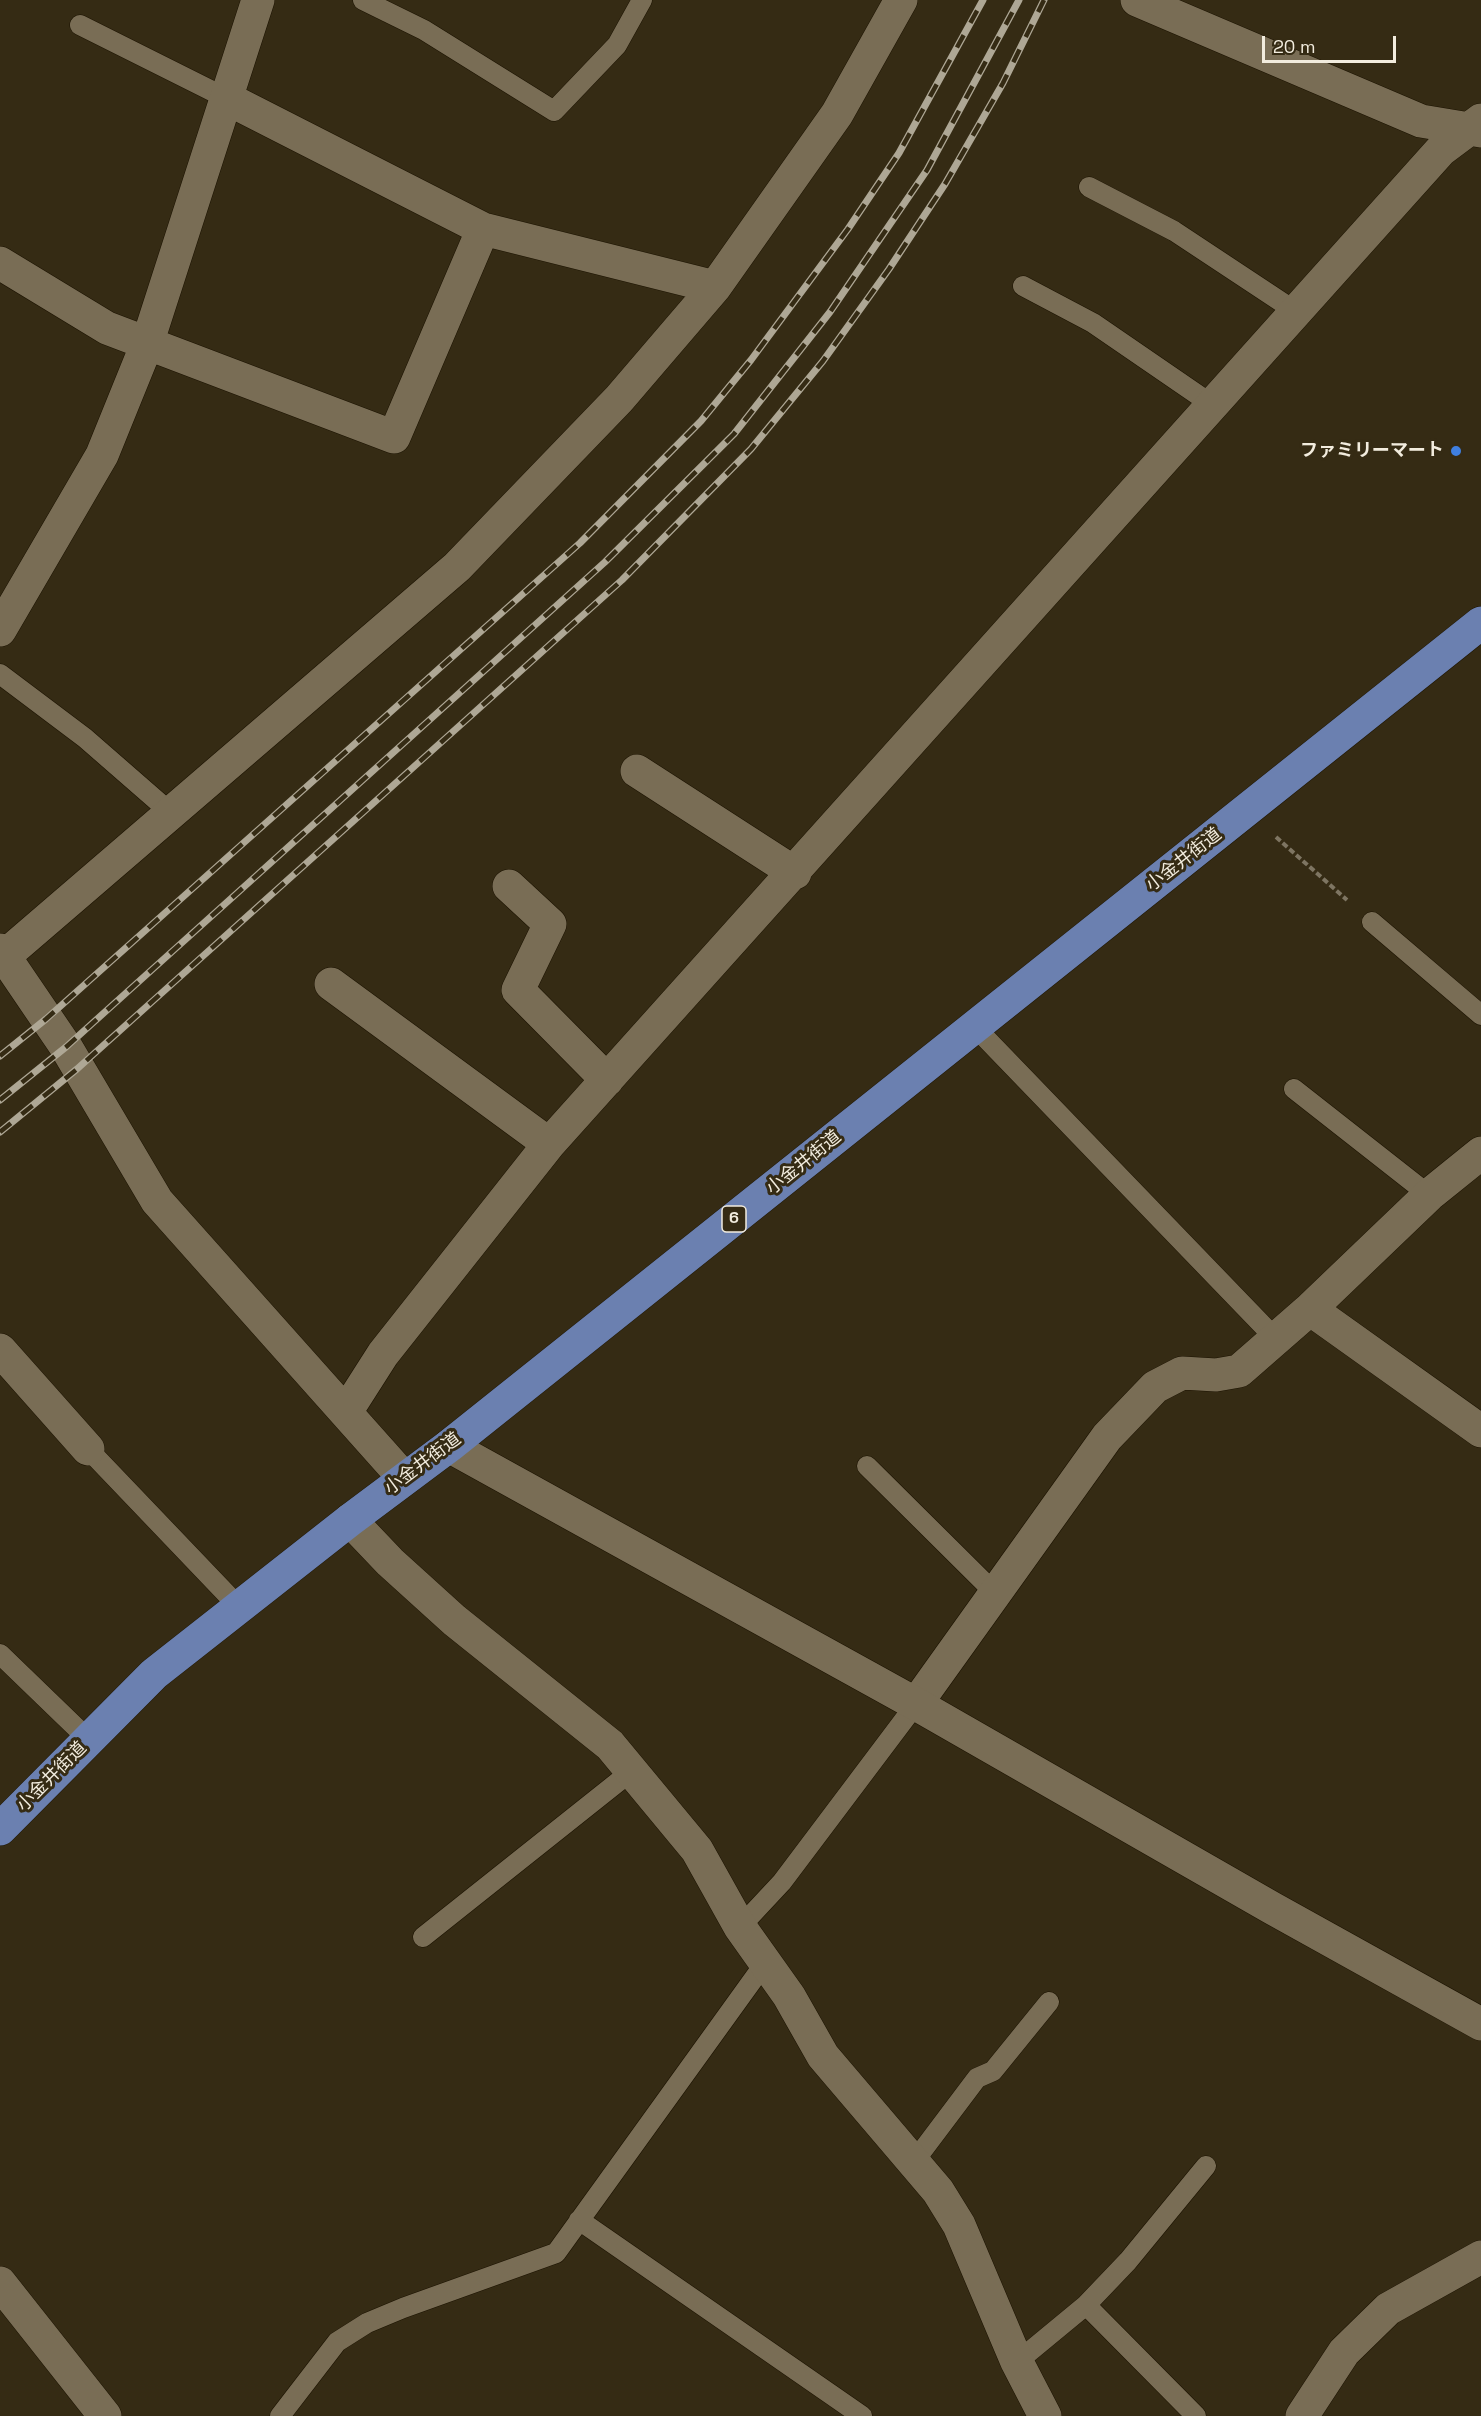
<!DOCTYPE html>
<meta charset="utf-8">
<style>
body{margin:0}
#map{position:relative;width:1481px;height:2416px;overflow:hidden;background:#352b14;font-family:"Space Grotesk",sans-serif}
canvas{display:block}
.scale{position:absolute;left:1262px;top:36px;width:134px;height:27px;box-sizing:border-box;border:3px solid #f2ecde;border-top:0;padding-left:8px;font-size:18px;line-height:21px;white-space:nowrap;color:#f2ecde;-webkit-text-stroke:4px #352b14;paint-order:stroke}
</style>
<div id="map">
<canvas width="1481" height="2416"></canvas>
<div class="scale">20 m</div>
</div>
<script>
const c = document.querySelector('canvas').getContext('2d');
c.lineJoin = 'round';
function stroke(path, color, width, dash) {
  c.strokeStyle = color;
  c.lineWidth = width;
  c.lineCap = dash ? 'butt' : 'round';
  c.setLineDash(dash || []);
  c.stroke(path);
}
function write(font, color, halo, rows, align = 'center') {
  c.font = font + ' "Space Grotesk","Noto Sans JP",sans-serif';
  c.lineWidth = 6;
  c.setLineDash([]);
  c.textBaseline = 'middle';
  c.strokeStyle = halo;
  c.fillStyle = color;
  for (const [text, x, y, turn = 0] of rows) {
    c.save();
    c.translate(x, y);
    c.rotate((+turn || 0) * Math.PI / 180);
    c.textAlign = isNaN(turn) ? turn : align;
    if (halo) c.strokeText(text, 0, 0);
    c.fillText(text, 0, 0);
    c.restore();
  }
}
const lane = new Path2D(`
 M363,0L424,30L554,111L617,45L642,0
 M80,25L228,99
 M1089,187L1174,231L1298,313
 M1023,286L1093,323L1214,406
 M0,674L85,738L171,813
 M1372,922L1481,1015
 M974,1026L1275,1338
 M1294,1089L1429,1195
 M88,1449L239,1607
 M867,1466L995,1593
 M0,1654L89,1740
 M740,1927L782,1882L916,1704
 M423,1937L633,1770
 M913,2163L977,2078L993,2071L1049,2002
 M579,2220L862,2416
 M1086,2305L1196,2416
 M1017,2362L1086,2305L1128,2261L1206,2166
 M280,2416L337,2342L367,2323L403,2308L556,2253L765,1963`);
const street = new Path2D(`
 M1137,0L1421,121L1481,131
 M228,99L483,229L715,287
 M0,263L107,328L394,437L483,229
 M0,630L102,455L147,344L258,0
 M637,771L795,873
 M509,886L550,924L518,990L607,1080
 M0,950L66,1047L157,1201L404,1478
 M0,960L457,567L619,399L715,287L837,114L901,0
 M331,984L549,1144
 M1310,1309L1481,1431
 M0,1350L88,1449
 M346,1412L383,1354L549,1144L1441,150L1481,120
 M350,1520L390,1562L454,1620L610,1745L697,1850L740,1927L789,1996L823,2056L938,2191L959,2225L1017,2362L1045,2416
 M916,1704L1107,1437L1155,1387L1182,1373L1216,1375L1239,1371L1310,1309L1429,1195L1481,1153
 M0,2283L105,2416
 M1302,2416L1344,2352L1388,2309L1481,2257`);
const secondary = new Path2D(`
 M449,1446L916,1704L1272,1908L1481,2024`);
const primary = new Path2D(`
 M0,1829L154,1674L350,1520L449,1446L1481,623`);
stroke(lane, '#1c1300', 21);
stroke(street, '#1c1300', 34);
stroke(secondary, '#1c1300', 34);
stroke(primary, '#1c1300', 34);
stroke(new Path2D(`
 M1276,837L1347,900`), '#7e7562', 4, [6, 3]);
stroke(lane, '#796d55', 20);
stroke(street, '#796d55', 33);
stroke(secondary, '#796d55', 33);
stroke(primary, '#6b80b0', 33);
const rail = new Path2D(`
 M0,1056L46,1019L580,543L701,421L751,360L848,229L899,153L983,0
 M0,1100L66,1047L605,562L734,434L830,312L927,170L1019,0
 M0,1132L77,1069L622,580L751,449L823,361L889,269L945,184L1003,83L1044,0`);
stroke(rail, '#aea795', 7);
stroke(rail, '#352b14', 4.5, [14]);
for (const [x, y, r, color] of [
 [1456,451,6,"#3f7fe0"]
]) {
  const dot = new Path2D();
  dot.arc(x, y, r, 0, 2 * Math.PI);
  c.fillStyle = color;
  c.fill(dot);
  stroke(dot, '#352b14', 2);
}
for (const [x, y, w] of [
 [734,1219,24]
]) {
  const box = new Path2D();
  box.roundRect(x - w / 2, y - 13, w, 26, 4.5);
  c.fillStyle = '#352b14';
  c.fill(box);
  stroke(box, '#f2ecde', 1.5);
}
write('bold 16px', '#f2ecde', null, [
 ["6",734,1219]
]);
write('bold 18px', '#f2ecde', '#352b14', [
 ["ファミリーマート",1444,451]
], 'right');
write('18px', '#f2ecde', '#352b14', [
 ["小金井街道",1184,860,-38],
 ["小金井街道",804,1163,-39],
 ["小金井街道",423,1464,-37],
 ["小金井街道",52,1777,-45]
]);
</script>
